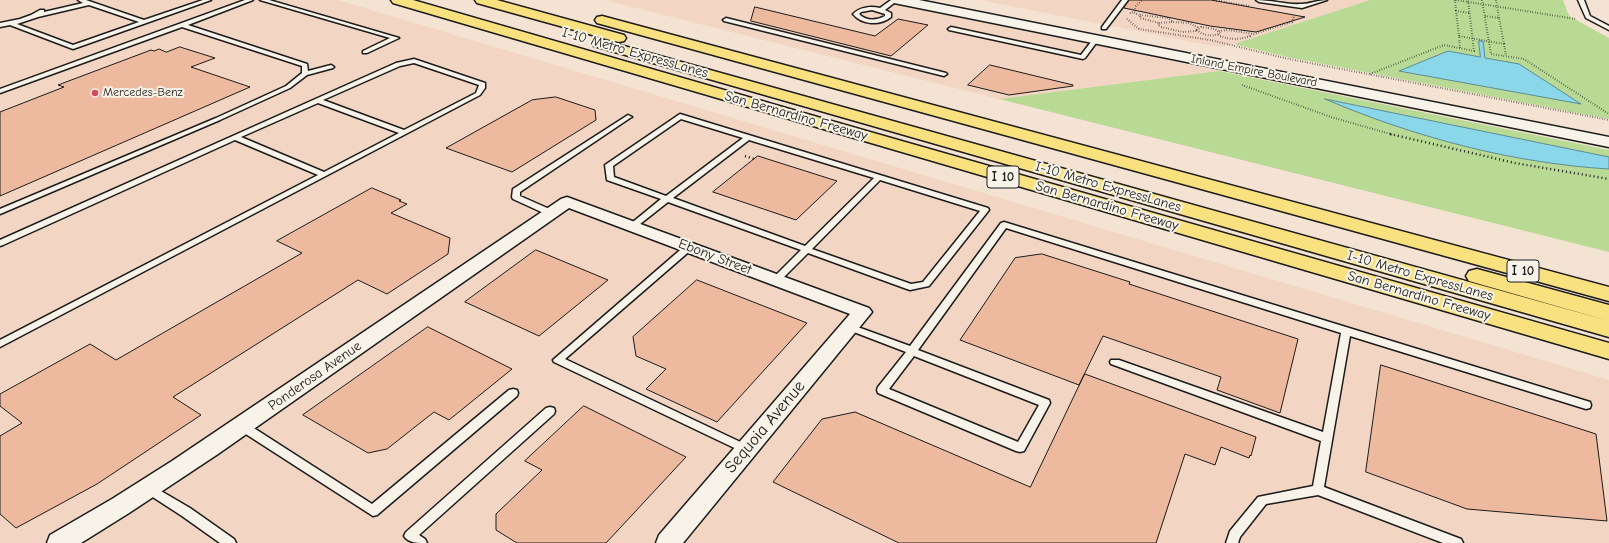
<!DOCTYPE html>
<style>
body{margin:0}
canvas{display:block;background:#f4e2d2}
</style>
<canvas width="1609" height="543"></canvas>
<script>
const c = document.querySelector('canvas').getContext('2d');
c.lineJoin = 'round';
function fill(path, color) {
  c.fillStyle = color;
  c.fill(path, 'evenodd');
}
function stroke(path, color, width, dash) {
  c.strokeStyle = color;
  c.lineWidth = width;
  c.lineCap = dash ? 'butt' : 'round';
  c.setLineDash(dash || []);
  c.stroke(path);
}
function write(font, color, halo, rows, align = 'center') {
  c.font = font + ' "Comic Neue",sans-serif';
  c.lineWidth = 4;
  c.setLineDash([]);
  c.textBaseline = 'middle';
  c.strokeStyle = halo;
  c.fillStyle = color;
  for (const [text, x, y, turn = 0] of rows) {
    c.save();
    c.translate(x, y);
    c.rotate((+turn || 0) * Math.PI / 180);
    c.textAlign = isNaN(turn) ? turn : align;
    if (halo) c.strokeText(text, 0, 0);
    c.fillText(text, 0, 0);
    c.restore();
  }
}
fill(new Path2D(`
 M0,0H338L1609,380V543H0Z
 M604,0H883L1219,71L999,99Z
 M980,0H1370L1234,44L1217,47Z`), '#f2d6c3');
fill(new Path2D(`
 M1370,0H1563L1569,16L1609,38V119L1287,57L1234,44Z
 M1219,71L1609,150V252L999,99Z`), '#b8da94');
const water = new Path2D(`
 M1479,41H1483L1485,58L1519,64L1581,104L1399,71L1448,51L1480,57Z
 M1325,99L1609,157V169C1511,163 1414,137 1325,99Z`);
fill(water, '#8ad7e9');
stroke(water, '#5e8c97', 1);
const building = new Path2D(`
 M1129,0H1211L1305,17L1256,32L1210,26L1124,8Z
 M755,7L875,36L898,19L928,25L891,56L751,21Z
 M180,47L215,58L191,67L250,87L0,196V112L64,87L58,85L151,50L154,51L159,49L166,52Z
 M990,65L1073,85V86L1009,95L968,85Z
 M556,97L595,110L596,120L512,172L446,148L532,100Z
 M758,156L837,181L796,220L713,192Z
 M372,188L401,200L399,201L407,204L391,213L450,238L448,254L387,294L358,280L173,397L201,415L97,484L16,528L0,514V436L22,423L0,406V394L90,344L116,360L302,253L277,241Z
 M536,250L608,280L539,336L465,302Z
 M1042,254L1130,282L1129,284L1298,339L1280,413L1217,390L1221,377L1103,336L1079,385L960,340L1015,258Z
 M697,280L807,323L717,422L646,389L666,369L636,356L633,337Z
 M428,327L512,369L449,420L434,412L387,449L368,453L303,415Z
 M1381,365L1596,434L1607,521L1467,509L1366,472Z
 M1085,374L1256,437L1251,456L1250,455L1249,458L1221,447L1215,465L1185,454L1156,543H899L773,482L822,419L855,412L1030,487Z
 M584,406L686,457L606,543H517L496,530V514L542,470L525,461Z`);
fill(building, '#edba9f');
stroke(building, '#1c1c1c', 1);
const service = new Path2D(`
 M78,0H86L144,20L203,0H211L73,49L10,25L0,27V23L20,19L31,15L40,10H44V12L83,3ZM89,5L139,22L73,45L17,24L38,17Z
 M245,0H253L188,25L307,64L308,71L331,65L334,67L333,68L307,75L290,88L220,120L0,214V209L216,118L286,86L302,73V66L182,27L0,93V89Z
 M260,0H269L399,38L367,53H363V51L390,38Z
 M891,0H898L885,10L891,13V17C880,26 862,25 853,14C860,7 871,6 880,8ZM872,10L885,14V16C876,21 866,21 859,14L861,12Z
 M1122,0H1128L1106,29H1102V27Z
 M1256,0C1271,0 1288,5 1301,4C1310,4 1318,0 1327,0L1302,8L1259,2Z
 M1578,0H1584L1590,16L1609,26V30L1586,18Z
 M726,18L946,73L947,74L944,76L724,21L723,20Z
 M951,27L1081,55L1094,38L1099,39L1085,58L1083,59L949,30L948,29Z
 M414,59L485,83V88L480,95L0,347V340L318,175L235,140L3,245L0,246V240L396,63ZM414,63L479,85L476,93L404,130L323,100L400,66ZM318,103L399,133L324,172L241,137Z
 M680,114L988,208L989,210L929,286L910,290L907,289L808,253L779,282H773L771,280L801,250L668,202L635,228L632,229L628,226L661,199L607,180L605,165ZM681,119L743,138L666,196L614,177L613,166ZM749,140L874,178L805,246L673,198ZM880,180L980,211L923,282L911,284L812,249Z
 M628,115L632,117L630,118L520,192V196L554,211L555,213L554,215H548L513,199L512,197L513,189Z
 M1004,222L1590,402L1591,405L1590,408L1586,409L1350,336L1324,487L1461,539L1463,543H1443L1318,495L1266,504L1240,537L1238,543H1226L1230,531L1258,497L1313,486L1321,441L1111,364L1110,362L1111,360H1119L1323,432L1341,333L1006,228L918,350L1049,400L1050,403L1024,451L1020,452L1016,451L878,393L877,390L878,387L906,352L846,329L844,327L849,324L852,325L910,346L1001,223ZM914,356L1039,405L1018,442L889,389Z
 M689,244L693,247L692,249L565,359L751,447L753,450L751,453L747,454L554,362L553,360L686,245Z
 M513,389L517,390L518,393L517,396L377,515L373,516L238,429L237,426L238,423L242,422L246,423L372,504L509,390Z
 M550,407L554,408L555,411L554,414L419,535L425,539L427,543C418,543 408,543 404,536L406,532L546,408Z
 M149,484L190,508L234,539L236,543H220L182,516L145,492L143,489L145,486Z`);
const minor = new Path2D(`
 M567,197L869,308L872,312L683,543H656L659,535L850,314L569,208L218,454L129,513L81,543H47L50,535L112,499L172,461L561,199Z`);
const secondary = new Path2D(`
 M892,0H919L1609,137V147L899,4L894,3Z`);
const motorway = new Path2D(`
 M391,0H413L800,112L1609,343V359L393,3Z
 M475,0H497L624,35L626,38L624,41L619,42L614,41L477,3Z
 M602,16L1609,287V301L597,23L595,20L597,17Z
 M599,39L1609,321V337L594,46L592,43L594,40Z
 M1477,269L1609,305V321L1469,281L1466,276L1469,271Z`);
stroke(service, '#1c1c1c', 3);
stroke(minor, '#1c1c1c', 3);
stroke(secondary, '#1c1c1c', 3);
stroke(motorway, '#1c1c1c', 3);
stroke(new Path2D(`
 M1214,0L1249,6
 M1455,0L1456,11
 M1456,0L1576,19
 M1482,0L1491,54L1524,59L1609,114
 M1496,0L1499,18
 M1130,13L1134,12L1136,6L1142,0
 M1134,13L1140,15V18L1159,23L1158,25L1161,27L1183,32L1197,31
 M1140,15L1168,18L1173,22L1189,23L1199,28
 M1485,16L1499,18L1504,44
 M1127,19L1139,29L1210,40L1289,59L1609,120
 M1159,23L1173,22
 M1201,27L1215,29L1220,33C1212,37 1204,36 1197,30Z
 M1219,31L1228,30L1254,34L1292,22L1294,16
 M1218,35C1228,40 1240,40 1250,36L1249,34
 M1459,36L1456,11L1469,13
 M1460,48L1459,36L1504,44L1506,56
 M1370,74L1444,45L1474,51L1468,0
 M1242,85L1331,117L1394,135`), '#1c1c1c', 2, [0.5, 2]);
stroke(new Path2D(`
 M1390,134L1515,163L1609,179
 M745,156L754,159`), '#1c1c1c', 2.5, [1, 3]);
fill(service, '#f7f3e8');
fill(minor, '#f7f3e8');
fill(secondary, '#f7f3e8');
fill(motorway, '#fae180');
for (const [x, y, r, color] of [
 [95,93,4,"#d1495b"]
]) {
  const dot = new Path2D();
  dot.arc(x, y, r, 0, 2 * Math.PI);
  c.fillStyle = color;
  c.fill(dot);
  stroke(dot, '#f7f3e8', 1.5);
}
write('12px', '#1c1c1c', '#f7f3e8', [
 ["Inland Empire Boulevard",1254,71,11]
]);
write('12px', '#1c1c1c', '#f7f3e8', [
 ["Mercedes-Benz",103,93]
], 'left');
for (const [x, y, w] of [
 [1003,177,32],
 [1523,271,32]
]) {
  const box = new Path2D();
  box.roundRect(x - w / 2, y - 11, w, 22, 3);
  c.fillStyle = '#f7f3e8';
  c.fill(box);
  stroke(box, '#1c1c1c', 1);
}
write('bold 13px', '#1c1c1c', null, [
 ["I 10",1003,177],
 ["I 10",1523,271]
]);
write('14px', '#1c1c1c', '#f7f3e8', [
 ["I-10 Metro ExpressLanes",635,53,16],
 ["San Bernardino Freeway",796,116,16],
 ["I-10 Metro ExpressLanes",1108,187,16],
 ["San Bernardino Freeway",1107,206,16],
 ["Ebony Street",715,257,21],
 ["I-10 Metro ExpressLanes",1420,276,16],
 ["San Bernardino Freeway",1419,296,16],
 ["Ponderosa Avenue",315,376,-35]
]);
write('17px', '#1c1c1c', '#f7f3e8', [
 ["Sequoia Avenue",765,427,-50]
]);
</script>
